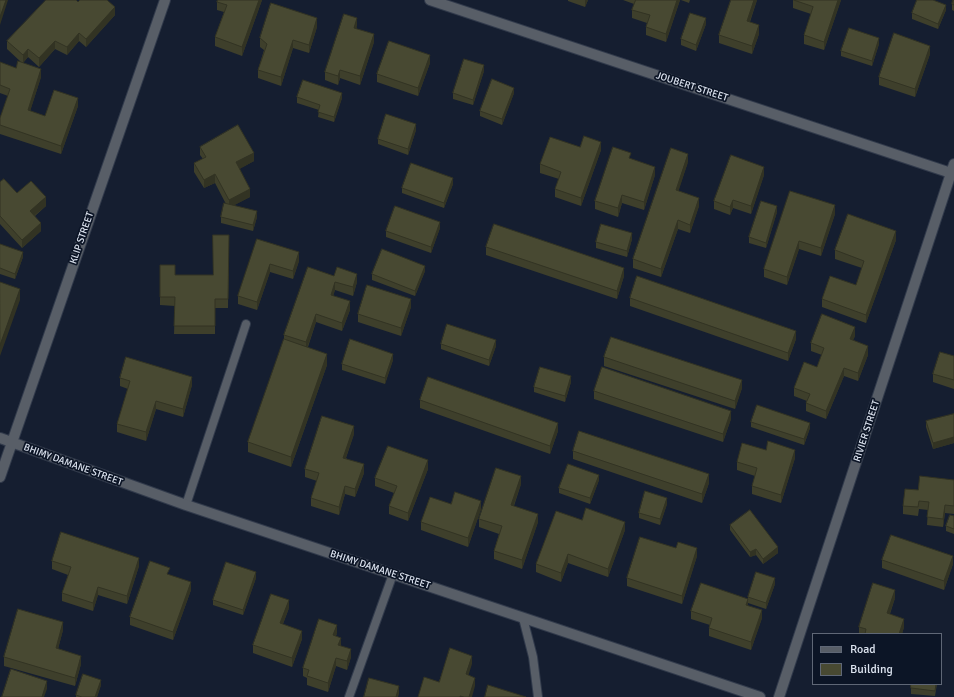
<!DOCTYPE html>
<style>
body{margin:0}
#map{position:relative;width:954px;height:697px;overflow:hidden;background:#151e30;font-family:Signika,sans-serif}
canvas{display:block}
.legend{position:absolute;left:812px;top:633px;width:130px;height:52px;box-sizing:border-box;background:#0c1526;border:1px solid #5f6776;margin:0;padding:5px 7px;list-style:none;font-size:12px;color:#dce3ef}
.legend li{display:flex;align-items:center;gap:8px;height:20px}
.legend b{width:20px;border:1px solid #5f6776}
</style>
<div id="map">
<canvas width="954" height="697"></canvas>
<ul class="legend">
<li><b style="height:5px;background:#585e67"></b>Road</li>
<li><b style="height:11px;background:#484932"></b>Building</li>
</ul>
</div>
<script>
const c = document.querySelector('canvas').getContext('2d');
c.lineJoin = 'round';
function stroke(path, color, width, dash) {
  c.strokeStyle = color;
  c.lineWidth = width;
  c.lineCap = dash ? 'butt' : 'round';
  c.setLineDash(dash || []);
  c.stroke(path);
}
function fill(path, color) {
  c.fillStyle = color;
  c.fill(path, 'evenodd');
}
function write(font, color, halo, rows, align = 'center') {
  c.font = font + ' Signika,sans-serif';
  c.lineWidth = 3.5;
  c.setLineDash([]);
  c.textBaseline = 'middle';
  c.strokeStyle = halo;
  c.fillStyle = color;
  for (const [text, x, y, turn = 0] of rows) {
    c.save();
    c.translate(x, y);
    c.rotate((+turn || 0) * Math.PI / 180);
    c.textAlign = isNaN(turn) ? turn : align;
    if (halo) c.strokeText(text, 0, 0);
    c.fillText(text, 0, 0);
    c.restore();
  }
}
const lane = new Path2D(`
 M186,505L246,324
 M523,618L533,657L538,697
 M349,697L393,574`);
const street = new Path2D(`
 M430,0L954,174
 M0,438L186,505L760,697
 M0,477L165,0
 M779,697L954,164`);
stroke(lane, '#313a4b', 10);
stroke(street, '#313a4b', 12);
stroke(lane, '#585e67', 8);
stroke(street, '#585e67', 10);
fill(new Path2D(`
 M262,0L242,56L215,46V37L224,12L217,10V2Z
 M568,0H588L585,7L568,1Z
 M623,0H680L666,42L646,35V27L647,23L632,18V10L634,4Z
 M681,0H690L689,3Z
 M757,0L750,22L759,34L752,54L719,43V35Z
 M793,0H841L824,50L804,44V35L811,14L793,8Z
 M954,0V11L952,10V4Z
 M78,2L115,15L86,47L79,41L67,55L55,49L39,67L28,57L23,63L41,77L30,111L45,116L78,106L61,154L0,134V118L8,96L0,93V62L16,68L21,62L7,49V41Z
 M946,10L938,29L912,19V13Z
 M706,24L696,51L681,45V39Z
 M357,26L356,29L374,42L360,85L340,78L338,85L325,80V72Z
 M317,27L309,53L293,48L281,86L258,78V70L264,50L260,47V38Z
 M879,44L872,66L841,56V51Z
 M930,54L915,97L879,85V77Z
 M430,63L418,96L377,82V74Z
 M484,71L473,105L453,99V93Z
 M514,93L502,125L480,116V111Z
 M297,97L342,98L334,122L318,117L319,110L297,103Z
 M416,130L408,155L378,144V139Z
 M200,147L254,161L239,169L250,197L234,205L257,217L253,231L221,223V217L226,204L215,183L204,188L194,172V163L203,159L200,155Z
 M580,147L601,150L581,206L555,197V189L559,179L540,173V164Z
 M631,159L655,175L644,210L622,203L618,217L595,209V201Z
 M688,162L678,191L699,206L690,233L678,229L661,277L633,268V259Z
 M764,175L751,214L733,208L730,215L714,209V201Z
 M0,182L17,193L46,206L35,216L41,231L22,248L0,224Z
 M453,184L444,208L402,193V188Z
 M790,191L835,214L821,256L799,249L787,285L764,277V269Z
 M777,212L766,248L749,243V237Z
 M440,228L431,253L386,237V231Z
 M229,235L228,308H215V334H174L175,306L160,305V265L175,275H213Z
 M257,239L299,261L293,279L270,272L257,310L238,304V296Z
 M632,239L627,257L596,248V242Z
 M896,240L866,323L822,307V299L856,285L862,268L835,259V250Z
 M0,244L23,257L15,279L0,274Z
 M486,247L624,276L617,299L486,255Z
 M425,271L415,296L372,280V274Z
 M334,276L357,282L353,296L335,290L333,296L350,310L342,331L316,322L308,347L327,365L291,467L248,452V442L284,339V335Z
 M630,298L796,339L788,361L630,306Z
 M411,307L401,336L358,322V314Z
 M855,336L853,340L868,355L858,381L844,376L826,419L806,411V403L807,401L794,396V388L817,367L822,355L811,351V343Z
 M441,344L496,346L489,366L441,349Z
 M954,356V389L933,382V374Z
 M604,357L742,388L735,409L604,366Z
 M393,360L385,384L342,370V364Z
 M120,378L192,385L183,417L156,409L146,441L117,432V424L128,389L120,386Z
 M571,382L565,402L534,392V387Z
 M594,391L731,419L723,442L594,399Z
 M420,400L558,431L550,454L420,408Z
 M954,414V443L933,449L926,427V421Z
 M751,422L810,428L804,445L751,427Z
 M354,434L346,458L364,473L355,497L345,494L339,515L311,506V498L317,481L305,477V469Z
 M766,450L795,458L781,503L752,494V486L755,476L737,470V462Z
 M573,451L709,483L702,503L573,459Z
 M428,469L408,521L389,514V506L394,493L375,486V478Z
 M599,480L590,504L559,493V488Z
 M954,480V514L945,513L943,527L927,525L928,510L919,509L918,516L903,514V506L918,490Z
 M521,484L514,506L538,522L522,569L494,559V551L499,534L479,527V519Z
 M451,504L481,509L468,547L421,530V522Z
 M667,504L660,525L639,518V513Z
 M954,516V534L946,531V526Z
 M730,525L778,553L763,564L756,555L750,557L730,530Z
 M625,530L608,577L568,563L561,582L536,572V564Z
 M697,556L682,604L627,586V578Z
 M882,560L953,564L944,590L882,568Z
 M52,561L139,566L127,604L98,595L93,611L62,601V593L68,575L52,569Z
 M170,575L191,590L173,640L130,625V617Z
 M256,578L243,615L213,605V600Z
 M775,584L766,609L748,603V606L762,618L751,650L709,636V628L710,625L691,619V611L748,599V597Z
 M895,598L890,614L904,627L902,634H859V627Z
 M289,608L283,624L302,639L292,667L253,653V645Z
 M63,630L58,649L81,664L75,686L4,666V657Z
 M337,633L336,636L341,646L351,657L347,670L336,666L328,692L307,685V678L303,676V668Z
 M911,684H937L935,696L911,694Z
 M101,685L97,697H76V695Z`), '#3e3f2b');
fill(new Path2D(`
 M6,0H8L0,25V17Z
 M259,0H262L242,56V47Z
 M585,0H588L585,7Z
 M677,0H680L666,42V34Z
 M754,0H757L747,29V21Z
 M838,0H841L824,50V42Z
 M946,5V10L938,29V24Z
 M115,7V15L86,47V39Z
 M317,18V27L309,53V45Z
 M357,18V26L354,36V28Z
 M706,18V24L696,51V45Z
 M759,25V34L752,54V46Z
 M79,33V41L67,55V47Z
 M374,34V42L360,85V76Z
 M879,38V44L872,66V61Z
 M293,40V48L281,86V77Z
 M55,41V49L39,67V58Z
 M930,46V54L915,97V89Z
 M28,49V57L23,63V55Z
 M430,55V63L418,96V88Z
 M484,65V71L473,105V100Z
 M41,69V77L28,118V110Z
 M340,70V78L338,85V76Z
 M514,88V93L502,125V119Z
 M342,93V98L334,122V117Z
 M78,98V106L61,154V146Z
 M416,124V130L408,155V149Z
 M601,142V150L581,206V198Z
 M254,153V161L236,171V162Z
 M688,154V162L676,199V190Z
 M655,167V175L644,210V202Z
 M764,167V175L751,214V206Z
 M215,174V183L204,188V180Z
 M453,178V184L444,208V203Z
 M250,189V197L229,208V200Z
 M622,195V203L618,217V208Z
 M46,197V206L30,219V211Z
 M699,198V206L690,233V225Z
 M733,200V208L730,215V207Z
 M835,205V214L821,256V248Z
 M777,206V212L766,248V243Z
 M257,211V217L253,231V225Z
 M678,220V229L661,277V269Z
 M440,222V228L431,253V247Z
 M41,223V231L22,248V240Z
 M896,231V240L866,323V315Z
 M632,233V239L627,257V251Z
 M799,241V249L787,285V277Z
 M23,252V257L15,279V274Z
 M299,252V261L293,279V271Z
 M270,264V272L257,310V302Z
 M425,266V271L415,296V291Z
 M624,268V276L617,299V291Z
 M357,274V282L353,296V287Z
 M335,282V290L331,303V295Z
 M20,289V300L0,356V345Z
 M411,299V307L401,336V328Z
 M350,301V310L342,331V323Z
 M316,314V322L306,351V342Z
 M855,327V336L850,347V339Z
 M796,331V339L788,361V353Z
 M496,340V346L489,366V360Z
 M868,346V355L858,381V373Z
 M327,354V365L291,467V457Z
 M393,354V360L385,384V378Z
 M844,368V376L826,419V411Z
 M571,376V382L565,402V396Z
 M192,377V385L183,417V409Z
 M742,380V388L735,409V401Z
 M156,401V409L146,441V432Z
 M731,411V419L723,442V434Z
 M558,423V431L550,454V446Z
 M810,423V428L804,445V439Z
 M354,426V434L343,466V458Z
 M954,437V443L933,449V443Z
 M795,450V458L781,503V495Z
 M428,460V469L408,521V513Z
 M364,464V473L355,497V489Z
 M709,474V483L702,503V494Z
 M599,475V480L590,504V498Z
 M521,476V484L511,513V505Z
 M345,486V494L339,515V507Z
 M667,498V504L660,525V519Z
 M481,501V509L468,547V538Z
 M945,505V513L943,527V519Z
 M538,514V522L522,569V560Z
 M625,522V530L608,577V569Z
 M778,547V553L763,564V559Z
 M697,548V556L682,604V596Z
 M756,549V555L750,557V552Z
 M568,554V563L561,582V573Z
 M953,556V564L944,590V581Z
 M139,558V566L127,604V596Z
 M256,572V578L243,615V610Z
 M775,578V584L766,609V603Z
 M191,582V590L173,640V632Z
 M98,587V595L93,611V603Z
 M895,590V598L887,621V613Z
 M748,599V607L746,605Z
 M289,600V608L280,631V623Z
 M762,610V618L751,650V642Z
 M904,619V627L902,634H899Z
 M63,622V630L56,656V648Z
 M337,625V633L333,643V635Z
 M302,631V639L292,667V658Z
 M341,638V646L338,645Z
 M351,649V657L347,670V661Z
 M81,656V664L75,686V678Z
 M472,656V664L466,683V674Z
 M336,658V666L328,692V683Z
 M475,678V686L472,697H469Z
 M101,680V685L97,697H95Z
 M47,681V689L44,697H42Z
 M399,686V694L398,697H396Z`), '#323323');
const building = new Path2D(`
 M0,0H6L0,17Z
 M46,0H76L78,2L80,0H107L115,7L86,39L79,33L67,47L55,41L39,58L28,49L23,55L7,41Z
 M218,0H259L242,47L215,37L227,5L217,2Z
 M636,0H677L666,34L646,27L650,15L632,10Z
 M731,0H754L747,21L759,25L752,46L719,35Z
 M794,0H838L824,42L804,35L813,7Z
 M917,0H933L946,5L938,24L912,13Z
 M953,0H954V5L952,4Z
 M271,3L317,18L309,45L293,40L281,77L258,70L267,44L260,38Z
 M690,13L706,18L696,45L681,39Z
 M344,14L357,18L354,28L374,34L360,76L340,70L338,76L325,72Z
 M849,28L879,38L872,61L841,51Z
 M894,33L930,46L915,89L879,77Z
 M389,41L430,55L418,88L377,74Z
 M464,59L484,65L473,100L453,93Z
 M18,61L41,69L28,110L45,116L54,90L78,98L61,146L0,125V118L10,89L0,85V62L16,68Z
 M492,79L514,88L502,119L480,111Z
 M303,80L342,93L334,117L318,112L320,105L297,97Z
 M386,114L416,124L408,149L378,139Z
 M238,125L254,153L236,162L250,189L229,200L215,174L204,180L194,163L206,157L200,147Z
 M584,136L601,142L581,198L555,189L561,172L540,164L550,137L580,147Z
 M613,147L631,153L629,158L655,167L644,202L622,195L618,208L595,201Z
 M671,148L688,154L676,190L699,198L690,225L678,220L661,269L633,259Z
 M731,155L764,167L751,206L733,200L730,207L714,201Z
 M411,163L453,178L444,203L402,188Z
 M4,179L17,193L31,181L46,197L30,211L41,223L22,240L0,216V182Z
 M790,191L835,205L821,248L799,241L787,277L764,269Z
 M761,201L777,206L766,243L749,237Z
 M224,203L257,211L253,225L221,217Z
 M395,206L440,222L431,247L386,231Z
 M848,214L896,231L866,315L822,299L830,276L856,285L864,261L835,250Z
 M494,224L624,268L617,291L486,247Z
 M601,224L632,233L627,251L596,242Z
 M213,235H229L228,299H215V326H174L175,297H160V265H175V275H213Z
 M257,239L299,252L293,271L270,264L257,302L238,296Z
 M0,244L23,252L15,274L0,268Z
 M382,249L425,266L415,291L372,274Z
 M308,267L334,276L337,267L357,274L353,287L335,282L331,295L350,301L342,323L316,314L306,342L284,335Z
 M637,276L796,331L788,353L630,298Z
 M0,282L20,289L0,345Z
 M367,285L411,299L401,328L358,314Z
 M822,314L855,327L850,339L868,346L858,373L844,368L826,411L806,403L810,394L794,388L804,362L817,367L824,348L811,343Z
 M447,324L496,340L489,360L441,344Z
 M611,337L742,380L735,401L604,357Z
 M284,339L327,354L291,457L248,442Z
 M350,339L393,354L385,378L342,364Z
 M940,352L954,356V380L933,374Z
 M126,357L192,377L183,409L156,401L146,432L117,424L130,381L120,378Z
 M540,367L571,376L565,396L534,387Z
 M602,367L731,411L723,434L594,391Z
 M428,377L558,423L550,446L420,400Z
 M757,405L810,423L804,439L751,422Z
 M954,414V437L933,443L926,421Z
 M322,416L354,426L343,458L364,464L355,489L345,486L339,507L311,498L319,473L305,469Z
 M579,431L709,474L702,494L573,451Z
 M768,441L795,450L781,495L752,486L757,468L737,462L742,443L766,450Z
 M388,446L428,460L408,513L389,506L397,486L375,478Z
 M568,464L599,475L590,498L559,488Z
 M496,468L521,476L511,505L538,514L522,560L494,551L502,526L479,519Z
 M920,476L954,480V506L945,505L943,519L927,517L929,502L919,501L918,507L903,506L905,489L918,490Z
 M645,491L667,498L660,519L639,513Z
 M455,492L481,501L468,538L421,522L430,497L451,504Z
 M586,508L625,522L608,569L568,554L561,573L536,564L556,511L582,520Z
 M750,510L778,547L763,559L756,549L750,552L730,525Z
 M950,515L954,516V529L946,526Z
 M61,532L139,558L127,596L98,587L93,603L62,593L71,567L52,561Z
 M891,535L953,556L944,581L882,560Z
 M640,537L676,548L678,542L697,548L682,596L627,578Z
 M150,561L170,568L167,574L191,582L173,632L130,617Z
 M226,562L256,572L243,610L213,600Z
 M756,572L775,578L766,603L748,597Z
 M701,583L748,599L746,605L762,610L751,642L709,628L712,618L691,611Z
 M873,583L895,590L887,613L904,619L899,634H865L866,629L859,627Z
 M271,594L289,600L280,623L302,631L292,658L253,645Z
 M18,609L63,622L56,648L81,656L75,678L4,657Z
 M319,619L337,625L333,635L341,638L338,645L351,649L347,661L336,658L328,683L307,676L309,670L303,668Z
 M450,648L472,656L466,674L475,678L469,697H464L460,696V697H418L424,677L439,682Z
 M11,669L47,681L42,697H2Z
 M83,674L101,680L95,697H82L76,695Z
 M369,678L399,686L396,697H364Z
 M911,684H936L935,691L911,688Z
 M488,685L526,697H485Z`);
fill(building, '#484932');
stroke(building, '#323323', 1);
write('10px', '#dce3ef', '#0c1526', [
 ["JOUBERT STREET",692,87,18],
 ["KLIP STREET",82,238,-71],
 ["RIVIER STREET",867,431,-72],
 ["BHIMY DAMANE STREET",73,465,20],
 ["BHIMY DAMANE STREET",380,570,18]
]);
</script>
